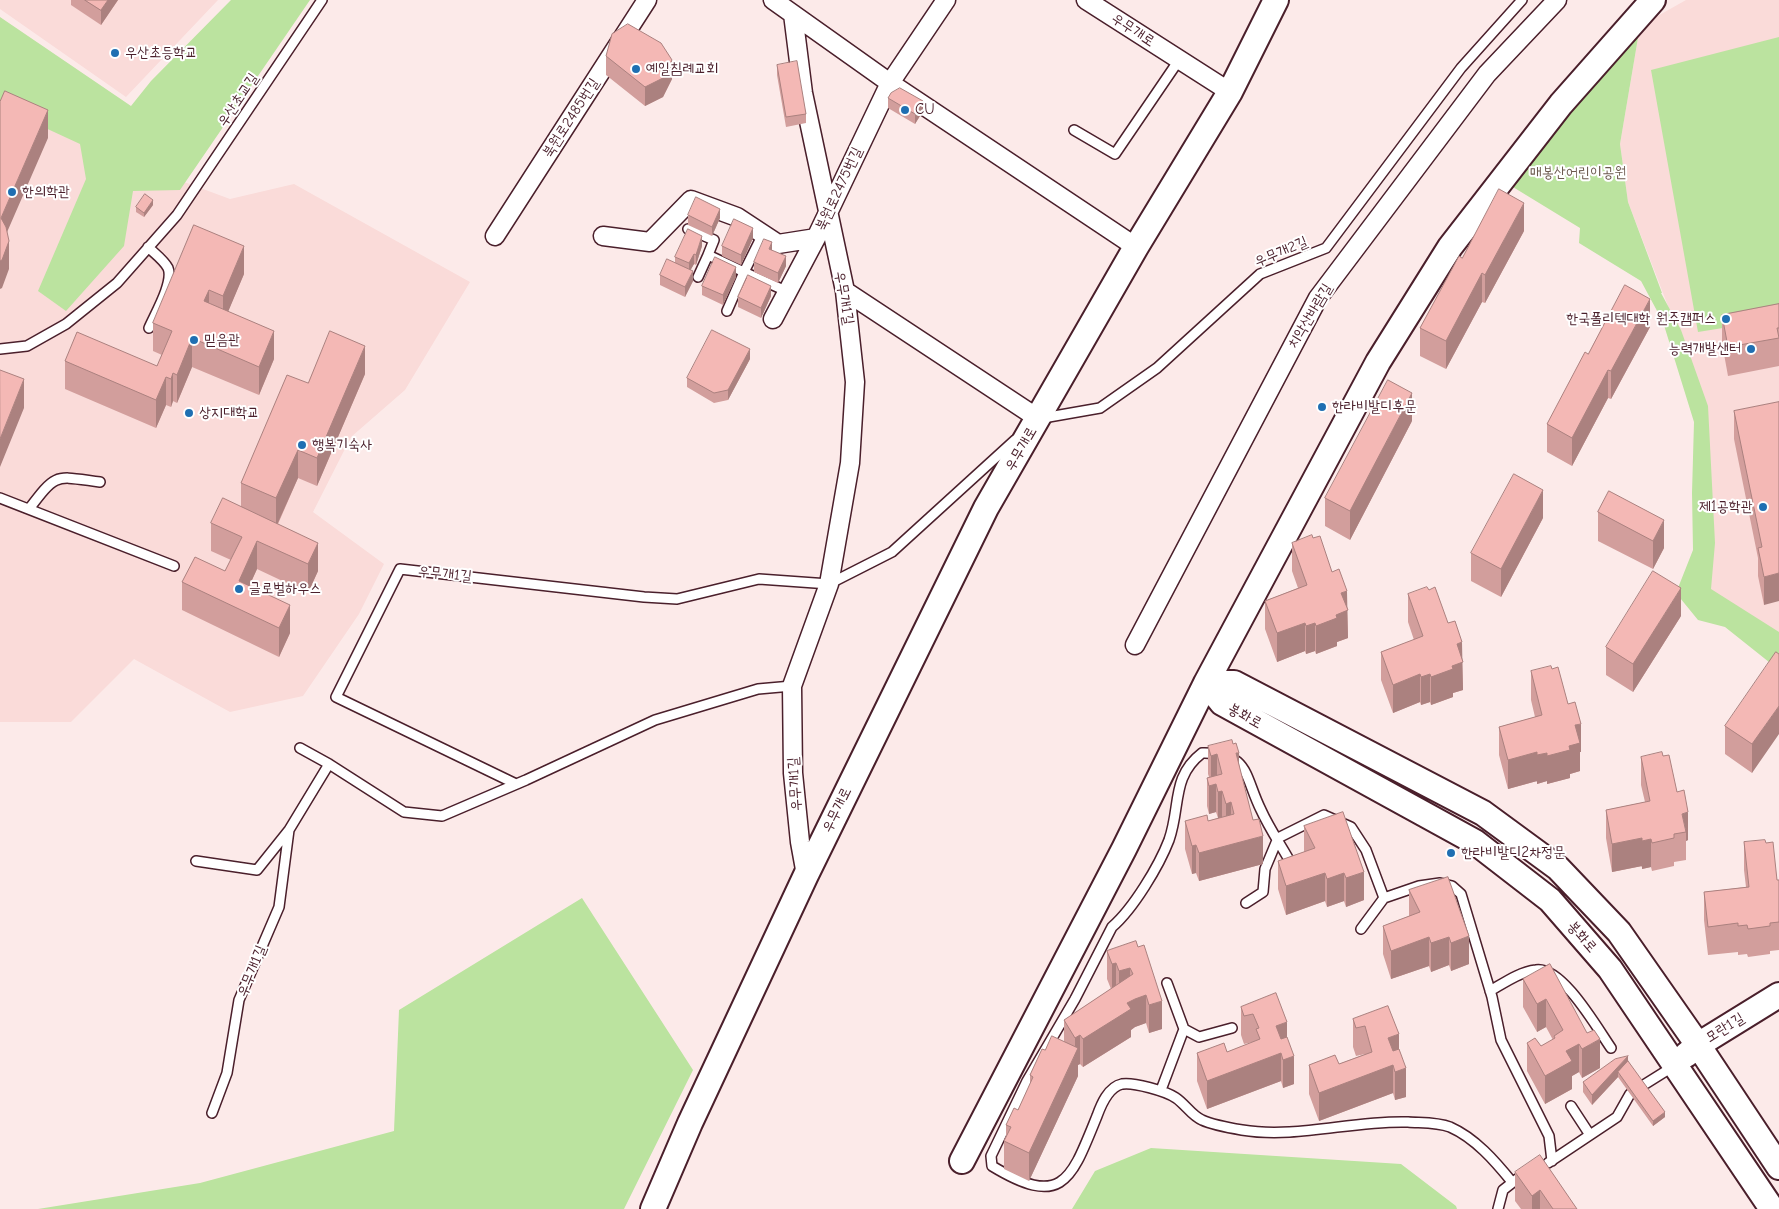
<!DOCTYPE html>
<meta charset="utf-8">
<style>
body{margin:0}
canvas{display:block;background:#fceae9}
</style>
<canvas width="1779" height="1209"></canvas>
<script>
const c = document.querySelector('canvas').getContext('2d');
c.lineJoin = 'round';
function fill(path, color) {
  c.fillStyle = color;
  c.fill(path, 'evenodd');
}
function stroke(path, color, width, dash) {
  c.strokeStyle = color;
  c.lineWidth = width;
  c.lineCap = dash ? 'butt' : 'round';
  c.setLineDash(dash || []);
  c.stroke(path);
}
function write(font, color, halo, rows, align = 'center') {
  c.font = font + ' "Comic Neue","Poor Story",sans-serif';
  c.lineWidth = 4;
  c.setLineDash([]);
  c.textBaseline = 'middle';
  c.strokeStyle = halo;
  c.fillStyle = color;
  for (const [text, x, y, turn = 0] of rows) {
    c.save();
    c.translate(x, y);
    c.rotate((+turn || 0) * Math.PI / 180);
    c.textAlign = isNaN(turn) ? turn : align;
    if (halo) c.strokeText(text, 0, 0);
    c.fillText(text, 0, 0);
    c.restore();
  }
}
fill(new Path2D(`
 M0,0H218L126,97L0,9Z
 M1686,0H1779V652L1685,594L1702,533L1706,419L1683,345L1628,202L1620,144L1640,26Z
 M0,80L106,153L230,199L294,184L470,282L405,390L351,437L313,512L384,564L359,614L303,696L230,712L134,659L71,722H0Z`), '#fadbd9');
fill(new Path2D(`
 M231,0H310L180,190L133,191L124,246L66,311L38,291L86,179L80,144L0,107V17L131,106L151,81Z
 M1640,26L1620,144L1628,202L1662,293H1661L1681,330L1708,406L1715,543L1711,589L1779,632V670L1725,627L1698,620L1676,593L1693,550L1692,493L1694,422L1663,322L1641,281L1579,243L1580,228L1508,184Z
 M1779,37V319L1698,332L1651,70Z
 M582,898L693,1070L624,1209H38L200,1183L394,1131L399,1010Z
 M1151,1148L1401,1164L1456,1206L1457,1209H1072L1095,1171Z`), '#bbe39f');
const lane = new Path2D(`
 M1074,130L1115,154L1179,60
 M688,229L714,240L708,255
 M148,247C154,253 164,260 168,268C174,282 155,314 149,328
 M698,277L708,255L744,272L760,240
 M727,311L744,272L786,291
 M0,349L27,346L66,324L117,283L177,215L322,0
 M1043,418L1100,408L1157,368L1260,274L1326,248L1461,68L1522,0
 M0,498L174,566
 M29,509C57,472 55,476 100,482
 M300,748L329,764L404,812L442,816L526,780L655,720L758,689L792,686
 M516,784L336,697L400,569L644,597L677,599L759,579L829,584L892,552L1015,440
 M196,861L257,870L289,830
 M1293,867C1283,848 1270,830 1261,810C1244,776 1250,752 1202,753C1171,777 1181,806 1169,840C1159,866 1133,909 1112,927L1075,999L1027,1081L991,1156L992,1166C1063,1209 1071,1180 1097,1116C1101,1105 1108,1087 1122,1084C1133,1082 1166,1091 1176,1098C1185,1104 1192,1116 1202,1120C1213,1125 1230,1128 1242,1130C1297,1139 1353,1120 1408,1122C1421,1123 1437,1122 1450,1127C1475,1138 1495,1161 1512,1182
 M1246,903L1263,892L1265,869L1278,838L1324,815L1351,827L1366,850L1384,898L1419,886L1440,883L1452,886L1461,894L1492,997L1501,1040L1549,1136L1552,1161
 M1361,929L1384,898
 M1490,991C1504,983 1519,972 1536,970C1562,966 1597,1028 1611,1048
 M1184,1029L1199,1037L1232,1028
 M1642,1086L1674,1066
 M1161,1090L1184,1029L1167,983
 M1571,1106L1590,1135
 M212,1113L227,1073L239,1000L279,907L289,830L329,764
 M1548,1163L1617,1117L1630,1094
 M1498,1209L1503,1190L1517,1179`);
const street = new Path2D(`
 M773,0L890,83L1136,247
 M1086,0L1230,92
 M793,14L803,93L845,291L855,382L850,463L829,584L792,686L793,773L800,842L806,875
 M495,236L647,0
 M603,236L650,242L691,200L737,217L778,244L816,238L890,83L946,0
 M845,291L1039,419
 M773,319L816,238
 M1135,645L1318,298L1487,74L1557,0`);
const secondary = new Path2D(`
 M1206,683L1222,703L1475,842L1550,900L1610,969L1772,1209
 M1206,683H1234L1483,813L1558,868L1619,932L1698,1045L1779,1167
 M1686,1055L1698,1045L1779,995
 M962,1161L1124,849L1206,683L1378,362L1450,247L1561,104L1653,0
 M653,1209L690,1123L806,875L986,508L1136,247L1230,92L1276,0`);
stroke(lane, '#4a1f2b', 12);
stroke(street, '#4a1f2b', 21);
stroke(secondary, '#4a1f2b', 28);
stroke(lane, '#fff', 9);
stroke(street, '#fff', 18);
stroke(secondary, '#fff', 24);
fill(new Path2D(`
 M71,0H118L101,25L71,5Z
 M606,56L672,79L663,97L645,106L606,75Z
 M777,65L806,114V123L786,127L777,75Z
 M888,98L923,111L915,124L888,108Z
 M153,205L144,217L136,212V207Z
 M688,215L720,218L712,236L688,225Z
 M194,225L244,274L228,311L274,359L259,395L192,367L177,403L173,401L171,407L166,405L156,428L65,389V361L157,366L162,355L153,351V323Z
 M1524,231L1485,303L1482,302L1446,369L1420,356V328L1462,258Z
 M753,238L741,265L722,256V246Z
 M702,246L696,265L694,264L690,270L693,281L685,297L660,285V275L675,263V257Z
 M772,250L786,266L778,283L754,272V262Z
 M736,277L723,305L702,295V286Z
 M771,296L761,318L738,307V297Z
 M1779,304V366L1728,376L1722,343V315Z
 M1650,327L1611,399L1608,398L1572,466L1547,452V424L1588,354Z
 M750,359L728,400L714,403L687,387V378Z
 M365,374L317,486L298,478L278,524L318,571L308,593L257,569L249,586L290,633L279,657L182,610V582L225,571L231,560L211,551V523L241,506V483L308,383Z
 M1779,402L1764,605L1758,576V558L1734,439V411Z
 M1412,421L1350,540L1325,526V498Z
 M1609,491L1664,548L1653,569L1598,541V512Z
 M1543,518L1501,597L1471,581V553Z
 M1292,543L1332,572L1347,608L1348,638L1337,642V646L1316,654L1315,651L1306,654L1305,651L1277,662L1265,629V601L1298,588L1292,571Z
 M1408,594L1448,623L1462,660L1463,690L1453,693V697L1431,705L1430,702L1421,705L1420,702L1393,713L1381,680V652L1414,640L1408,622Z
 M1681,616L1633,692L1606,675V647Z
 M1779,654L1752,773L1725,754V726Z
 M1531,671L1581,752H1580V771L1570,774V778L1547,784V781L1537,784V781L1508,789L1499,755V727L1535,717L1531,700Z
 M1208,746L1239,764L1263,864L1199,881L1196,873L1192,874L1185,849V821H1208L1218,818L1216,812L1209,814L1207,806V778L1209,777L1208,774Z
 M1663,756L1677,792L1688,840L1686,841V860L1674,862V866L1652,871L1651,867L1642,869V866L1612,872L1606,838V810L1645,802L1641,785V757Z
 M1343,812L1364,900L1346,907L1344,901L1327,907L1325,901L1286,915L1278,889V861L1304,852V826Z
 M1744,842L1766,843L1777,880H1779V950L1770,951V954L1748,957L1747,954L1738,955V952L1708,955L1704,920V892L1746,887L1744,870Z
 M1448,877L1469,964L1451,971L1449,965L1431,972L1429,966L1391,979L1383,954V926L1409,916V890Z
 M1136,941L1162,1029L1149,1033L1146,1023L1135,1027L1131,1030V1037L1083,1067L1080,1064L1078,1065V1076L1029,1181L1004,1169V1141L1006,1136V1125L1018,1110L1030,1084V1075L1045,1050L1064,1041V1020L1111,989L1107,979V951Z
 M1550,964L1600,1068L1582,1078L1579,1072L1572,1076V1089L1545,1104L1527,1071V1043L1541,1046L1553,1040L1546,1027L1537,1032L1523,1007V979Z
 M1276,993L1287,1038L1294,1084L1283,1088L1281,1081L1207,1109L1197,1081V1053L1227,1052L1253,1042L1244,1044L1241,1035V1007Z
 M1388,1006L1399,1050L1406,1097L1395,1100L1393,1093L1319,1121L1309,1094V1065L1339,1064L1365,1054L1356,1056L1353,1047V1019Z
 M1628,1061L1665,1117L1653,1126L1618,1077L1592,1105L1583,1092V1082Z
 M1515,1172L1577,1209H1521L1515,1201Z`), '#d29e9c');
fill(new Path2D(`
 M108,0H118L101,25V10Z
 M672,60V79L663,97L645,106V87Z
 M923,101V111L915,124V114Z
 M48,110V138L1,246V218Z
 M153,200V205L144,217V213Z
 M1524,203V231L1485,303V275Z
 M720,209V218L712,236V227Z
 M753,228V238L741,265V255Z
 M702,236V246L696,265V255Z
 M9,241V269L2,288L0,289V261Z
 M772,242V252L769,249Z
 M244,246V274L223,324V296Z
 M694,254V264L689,273V263Z
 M786,256V266L778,283V273Z
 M736,267V277L723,305V295Z
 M693,271V281L685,297V287Z
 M1482,273V302L1446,369V341Z
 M771,286V296L761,318V308Z
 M209,290V318L204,301Z
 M1650,299V327L1611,399V371Z
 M274,331V359L259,395V367Z
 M192,338V367L177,403V375Z
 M365,346V374L317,486V458Z
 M750,349V359L728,400V390Z
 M1608,370V398L1572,466V438Z
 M173,373V401L171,407V379Z
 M166,377V405L156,428V400Z
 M24,379V408L0,467V439Z
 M1412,393V421L1350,540V511Z
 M298,450V478L276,527V498Z
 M1543,490V518L1501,597V569Z
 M1664,520V548L1653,569V541Z
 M257,541V569L239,609V581Z
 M318,543V571L308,593V564Z
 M1779,573V601L1764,605V577Z
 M1681,588V616L1633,692V664Z
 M1347,591L1348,638L1337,642V646L1316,654V626L1336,615L1341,593Z
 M290,605V633L279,657V628Z
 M1305,623V651L1277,662V633Z
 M1315,623V651L1306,654V626Z
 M1462,642L1463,690L1453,693V697L1431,705V677L1452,666L1457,644Z
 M1420,674V702L1393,713V685Z
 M1430,674V702L1421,705V677Z
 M1779,706V734L1752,773V744Z
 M1581,724V752H1580V771L1570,774V778L1547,784V756L1569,746L1575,725Z
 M1537,752V781L1508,789V760Z
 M1236,753H1239V781Z
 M1547,753V781L1537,784V755Z
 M1217,754V782L1211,784V756Z
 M1216,784V812L1209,814V786Z
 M1222,791V819L1218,820V792Z
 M1231,802V830L1226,832V804Z
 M1688,812V840L1686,841V832L1682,814Z
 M1263,836V864L1199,881V853Z
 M1642,838V866L1612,872V844Z
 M1651,839V867L1642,869V841Z
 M1196,845V873L1192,874V846Z
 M1364,872V900L1346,907V878Z
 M1325,873V901L1286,915V886Z
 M1344,873V901L1327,907V879Z
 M1469,936V964L1451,971V943Z
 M1429,937V966L1391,979V951Z
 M1449,937V965L1431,972V943Z
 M1116,963V991L1112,992V964Z
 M1130,968V996L1119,1000V971Z
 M1146,995V1023L1135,1027L1131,1030V1037L1083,1067V1039L1127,1003L1135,999Z
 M1546,999V1027L1537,1032V1004Z
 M1162,1001V1029L1149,1033V1005Z
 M1287,1022V1050L1276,1054V1026Z
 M1399,1034V1062L1388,1066V1038Z
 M1080,1035V1064L1078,1065V1076L1029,1181V1153L1075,1055V1038Z
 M1600,1039V1068L1582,1078V1049Z
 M1579,1044V1072L1572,1076V1089L1545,1104V1076L1566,1051Z
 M1281,1053V1081L1207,1109V1081Z
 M1294,1056V1084L1283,1088V1060Z
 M1628,1056V1066L1618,1072V1077L1592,1105V1095Z
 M1393,1065V1093L1319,1121V1093Z
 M1406,1068V1097L1395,1100V1072Z
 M1665,1112V1117L1653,1126V1121Z
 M1540,1190V1209H1532V1196Z`), '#ab817f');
const building = new Path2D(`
 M85,0H108L101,10Z
 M628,24L661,43L672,60L663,78L645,87L606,56L612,34Z
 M797,61L806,114L786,117L777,65Z
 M900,88L923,101L915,114L888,98L891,93Z
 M5,91L48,110L1,218L6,227L9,241L2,260L0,261V102Z
 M1499,189L1524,203L1485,275L1482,273L1446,341L1420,328L1459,256L1462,258Z
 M145,194L153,200L144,213L136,207Z
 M696,197L720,209L712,227L688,215Z
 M734,219L753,228L741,255L722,246Z
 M194,225L244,246L223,296L209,290L204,301L274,331L259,367L192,338L177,375L173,373L171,379L166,377L156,400L65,361L77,332L157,366L172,331L153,323Z
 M688,229L702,236L696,255L694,254L689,263L675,257Z
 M764,239L772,242L769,249L786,256L778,273L754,262Z
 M715,257L736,267L723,295L702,286Z
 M667,259L693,271L685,287L660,275Z
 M748,275L771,286L761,308L738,297Z
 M1625,285L1650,299L1611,371L1608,370L1572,438L1547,424L1585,352L1588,354Z
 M1779,304V328H1777L1779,338L1728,347L1722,315Z
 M712,330L750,349L728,390L714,393L687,378Z
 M330,331L365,346L317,458L298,450L276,498L241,483L287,375L308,383Z
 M0,370L24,379L0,439Z
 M1388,380L1412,393L1350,511L1325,498Z
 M1779,402V573L1764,577L1758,548L1762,547L1734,411Z
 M1514,474L1543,490L1501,569L1471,553Z
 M1609,491L1664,520L1653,541L1598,512Z
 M223,498L318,543L308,564L257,541L239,581L290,605L279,628L182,582L195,557L225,571L242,537L211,523Z
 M1312,535L1313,538L1320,536L1332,572L1339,569L1347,591L1341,593L1348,610L1336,615L1337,618L1316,626L1315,623L1306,626L1305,623L1277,633L1265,601L1307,585L1292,543Z
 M1653,571L1681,588L1633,664L1606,647Z
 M1427,587L1429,590L1435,587L1448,623L1455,621L1462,642L1457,644L1463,662L1452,666L1453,669L1431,677L1430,674L1421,677L1420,674L1393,685L1381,652L1423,636L1408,594Z
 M1776,652L1779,654V706L1752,744L1725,726Z
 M1551,666L1552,669L1558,667L1568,704L1575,702L1581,724L1575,725L1580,743L1569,746L1570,750L1547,756V753L1537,755V752L1508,760L1499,727L1542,715L1531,671Z
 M1232,740L1233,744L1236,743L1239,753H1236L1253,820L1259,819L1263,836L1199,853L1196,845L1192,846L1185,821L1207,815L1208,821L1234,814L1231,802L1226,804L1222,791L1218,792L1216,784L1209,786L1207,778L1222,774L1217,754L1211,756L1208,746Z
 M1662,752L1663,756L1669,755L1677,792L1684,790L1688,812L1682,814L1686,832L1674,834V838L1652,843L1651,839L1642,841V838L1612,844L1606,810L1650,801L1641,757Z
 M1343,812L1364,872L1346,878L1344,873L1327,879L1325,873L1286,886L1278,861L1315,848L1304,826Z
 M1765,840L1766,843L1773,842L1777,880H1779V922L1770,923V926L1748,929L1747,925L1738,926V923L1708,927L1704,892L1749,887L1744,842Z
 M1448,877L1469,936L1451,943L1449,937L1431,943L1429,937L1391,951L1383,926L1420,912L1409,890Z
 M1136,941L1138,947L1144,945L1162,1001L1149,1005L1146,995L1135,999L1127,1003L1131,1009L1083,1039L1080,1035L1075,1038L1064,1020L1133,974L1130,968L1119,971L1116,963L1112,964L1107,951Z
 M1550,964L1587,1033L1594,1030L1600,1039L1582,1049L1579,1044L1566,1051L1572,1061L1545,1076L1527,1043L1535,1038L1541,1046L1555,1038L1554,1036L1563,1030L1546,999L1537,1004L1523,979Z
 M1276,993L1287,1022L1276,1026L1281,1039L1287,1037L1294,1056L1283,1060L1281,1053L1207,1081L1197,1053L1224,1043L1227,1052L1260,1039L1256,1029L1259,1028L1253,1014L1244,1016L1241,1007Z
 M1388,1006L1399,1034L1388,1038L1393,1051L1399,1049L1406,1068L1395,1072L1393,1065L1319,1093L1309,1065L1335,1055L1339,1064L1372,1052L1365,1026L1356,1028L1353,1019Z
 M1052,1036L1078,1048L1029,1153L1004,1141L1011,1127L1006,1125L1014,1108L1018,1110L1033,1077L1030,1075L1042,1049L1045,1050Z
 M1628,1056L1592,1095L1583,1082L1615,1059Z
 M1628,1061L1665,1112L1653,1121L1618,1072Z
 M1540,1155L1577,1209H1553L1540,1190L1532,1196L1515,1172Z`);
fill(building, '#f4b8b5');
stroke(building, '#ab817f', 1);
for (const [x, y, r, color] of [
 [115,53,5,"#1f6fb2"],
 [636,69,5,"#1f6fb2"],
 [905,110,5,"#1f6fb2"],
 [12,192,5,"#1f6fb2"],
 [1726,319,5,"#1f6fb2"],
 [194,340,5,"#1f6fb2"],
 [1751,349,5,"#1f6fb2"],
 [1322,407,5,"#1f6fb2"],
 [189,413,5,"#1f6fb2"],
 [302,445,5,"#1f6fb2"],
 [1763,507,5,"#1f6fb2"],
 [239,589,5,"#1f6fb2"],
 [1451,853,5,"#1f6fb2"]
]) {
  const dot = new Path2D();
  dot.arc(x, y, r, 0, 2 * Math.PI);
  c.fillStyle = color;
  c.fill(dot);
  stroke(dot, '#fff', 2);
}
write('15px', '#4a1f2b', '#fff', [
 ["우무개로",1133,30,33],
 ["우산초교길",238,100,-56],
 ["북원로2485번길",571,118,-57],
 ["북원로2475번길",839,189,-65],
 ["우무개2길",1281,252,-23],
 ["우무개1길",844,298,80],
 ["치악산바람길",1310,316,-59],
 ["우무개로",1021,449,-60],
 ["우무개1길",445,574,6],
 ["봉화로",1245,716,29],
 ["우무개1길",795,784,-94],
 ["우무개로",837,810,-64],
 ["봉화로",1582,937,49],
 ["우무개1길",252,971,-68],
 ["모란1길",1725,1028,-32]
]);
write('15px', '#4a1f2b', '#fff', [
 ["우산초등학교",125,53],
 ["예일침례교회",646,69],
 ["CU",915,110],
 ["한의학관",22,192],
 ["한국폴리텍대학 원주캠퍼스",1716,319,"right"],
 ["믿음관",204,340],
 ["능력개발샌터",1741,349,"right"],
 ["한라비발디후문",1332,407],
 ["상지대학교",199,413],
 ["행복기숙사",312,445],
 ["제1공학관",1753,507,"right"],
 ["글로벌하우스",249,589],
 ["한라비발디2차정문",1461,853]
], 'left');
write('15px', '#6c5a4e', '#fff', [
 ["매봉산어린이공원",1578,173]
]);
</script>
